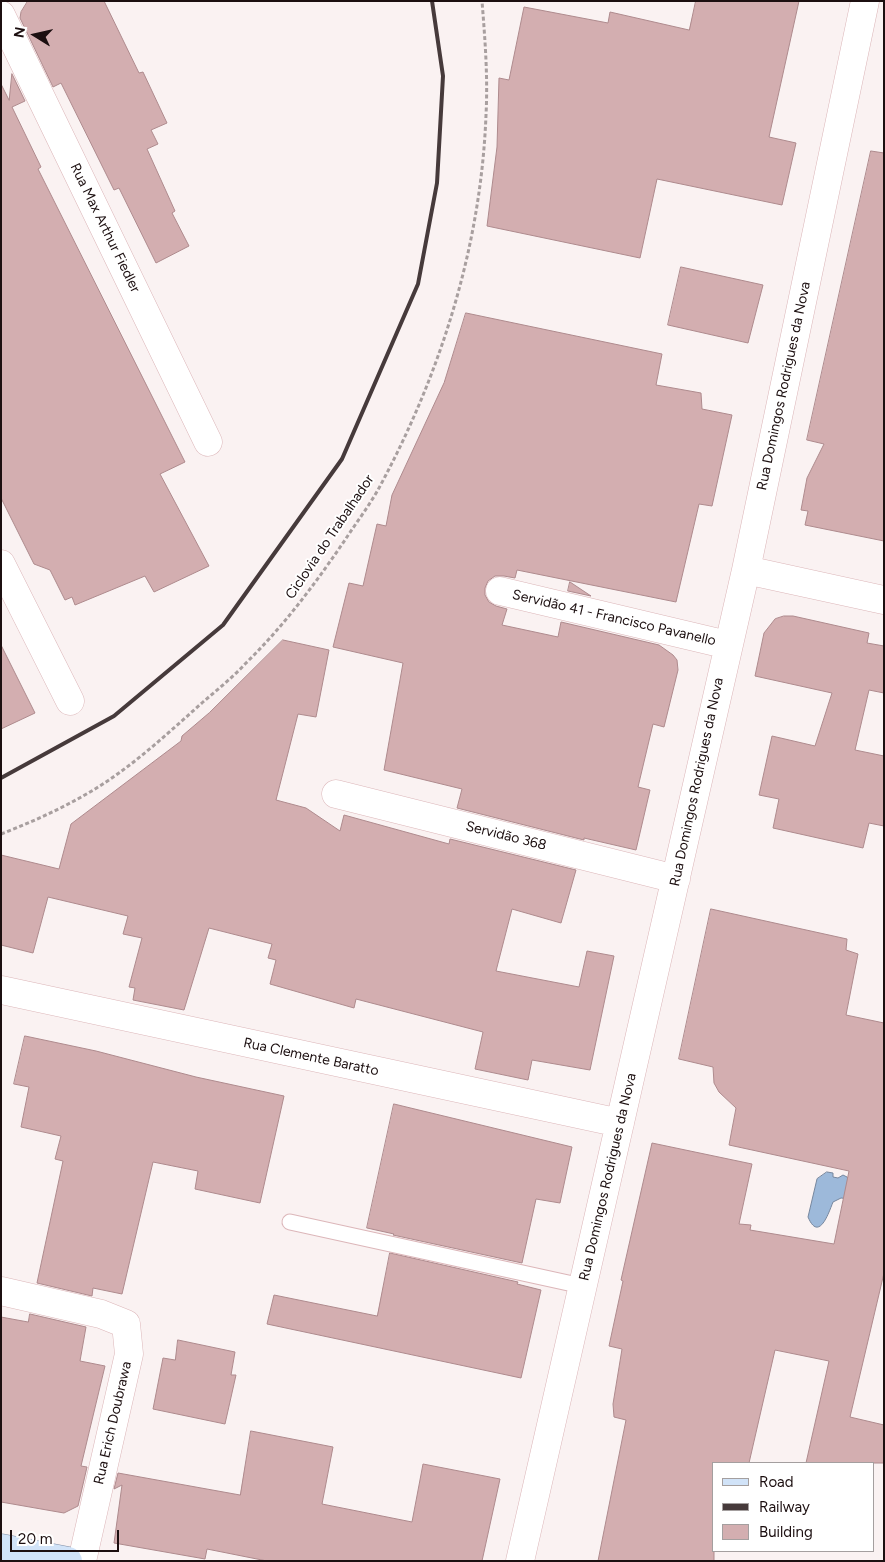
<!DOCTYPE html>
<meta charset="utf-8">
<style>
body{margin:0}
#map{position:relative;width:885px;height:1562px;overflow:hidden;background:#faf2f2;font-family:Figtree,sans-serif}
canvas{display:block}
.frame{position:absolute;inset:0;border:2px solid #1c0f10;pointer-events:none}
.legend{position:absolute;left:712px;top:1462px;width:162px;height:90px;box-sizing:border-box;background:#fff;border:1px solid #a49f9f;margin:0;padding:6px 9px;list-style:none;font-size:15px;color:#1c0f10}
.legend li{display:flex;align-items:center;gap:10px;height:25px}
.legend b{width:25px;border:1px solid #a49f9f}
.north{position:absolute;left:10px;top:10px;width:50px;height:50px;-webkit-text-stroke:4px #fff;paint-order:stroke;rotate:280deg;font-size:14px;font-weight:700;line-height:20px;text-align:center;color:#1c0f10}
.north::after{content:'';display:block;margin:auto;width:18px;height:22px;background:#1c0f10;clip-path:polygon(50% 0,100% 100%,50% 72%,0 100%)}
.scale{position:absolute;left:10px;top:1530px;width:109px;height:22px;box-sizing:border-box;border:2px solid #1c0f10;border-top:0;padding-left:6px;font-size:15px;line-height:18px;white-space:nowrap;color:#1c0f10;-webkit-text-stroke:4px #fff;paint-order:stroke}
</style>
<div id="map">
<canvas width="885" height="1562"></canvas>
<div class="frame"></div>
<ul class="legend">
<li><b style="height:6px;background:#d1e3f8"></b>Road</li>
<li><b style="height:6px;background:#463a3b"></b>Railway</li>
<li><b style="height:14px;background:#d3aeb0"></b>Building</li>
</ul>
<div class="north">N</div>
<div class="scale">20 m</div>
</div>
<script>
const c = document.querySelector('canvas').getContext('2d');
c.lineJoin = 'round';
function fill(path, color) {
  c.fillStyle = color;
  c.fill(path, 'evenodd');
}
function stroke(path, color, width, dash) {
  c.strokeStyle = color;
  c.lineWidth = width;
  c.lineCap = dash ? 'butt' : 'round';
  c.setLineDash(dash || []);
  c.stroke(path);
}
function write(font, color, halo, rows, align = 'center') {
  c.font = font + ' Figtree,sans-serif';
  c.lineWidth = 4;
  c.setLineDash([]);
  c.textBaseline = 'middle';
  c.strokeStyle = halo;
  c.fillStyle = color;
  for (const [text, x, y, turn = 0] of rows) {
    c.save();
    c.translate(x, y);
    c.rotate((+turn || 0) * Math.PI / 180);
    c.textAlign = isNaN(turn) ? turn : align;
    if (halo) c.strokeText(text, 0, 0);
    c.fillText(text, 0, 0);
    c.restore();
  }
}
const water = new Path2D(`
 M827,1172L833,1173V1177L838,1178L843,1175L847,1177L854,1186L850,1199L841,1198L833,1202C829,1212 819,1243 808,1217L817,1179Z`);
fill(water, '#9db9da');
stroke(water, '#76869d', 1);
const building = new Path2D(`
 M28,1H104L139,73L143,72L167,123L151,130L158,144L147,149L175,211L172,213L189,246L156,263L119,188L114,190L61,83L53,87L20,18L21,12Z
 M696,1H799L769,137L796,143L782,205L657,179L640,258L487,226L497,147L499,78L509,80L524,7L608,23L610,12L689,30Z
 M12,74L25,101L12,107L41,167L38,169L185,462L160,474L209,566L154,592L145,576L75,605L72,597L65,600L50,570L34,564L1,498V84L9,100Z
 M871,151L884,153V541L805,525L808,511L801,510L807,478L824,444L807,440Z
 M681,267L763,285L748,343L668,325Z
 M466,313L662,354L656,385L701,393L702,409L732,415L712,506L699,504L676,602L517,570L515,578L504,576H495L488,581L485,588V595L489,602L496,606L507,609L502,625L558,637L561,622L659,645L673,655L677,660L678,670L664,727L653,724L638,787L650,790L636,850L584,838V840L457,808L462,789L384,770L403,663L333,647L349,583L363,586L377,524L386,526L392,495L444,383Z
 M570,582L591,596L568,591Z
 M784,616H793L869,633L867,643L884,646V693L869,690L855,750L884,756V826L869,823L863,848L773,828L779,799L759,795L772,736L815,746L832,693L755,676L764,633L775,619Z
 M283,640L329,650L316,717L298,714L276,800L306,808L340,831L344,815L449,844L450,839L576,870L561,923L512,909L496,971L579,987L587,951L614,956L590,1070L532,1060L528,1080L475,1069L483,1032L356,999L354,1008L270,984L276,960L268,958L272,944L209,928L184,1010L133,1000L135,988L129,987L142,938L123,934L128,916L48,897L33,953L1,945V855L59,869L71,824L181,741L182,736L209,713Z
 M1,645L35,713L1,729Z
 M711,909L847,939L846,950L858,954L846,1015L884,1023V1273L850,1417L884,1425V1463H806L829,1361L775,1350L749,1463H714V1561H598L626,1420L614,1417L613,1404L622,1349L609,1346L623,1281L621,1280L652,1143L752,1164L739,1224L751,1225L750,1230L834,1244L849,1171L729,1145L736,1108L719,1092L714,1083L713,1067L679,1059Z
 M25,1036L96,1051L196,1077L284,1096L260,1203L195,1189L198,1171L153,1162L122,1294L93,1288L92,1296L37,1283L63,1161L55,1159L61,1136L21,1127L29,1087L14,1084Z
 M394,1104L572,1147L560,1203L536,1199L522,1263L393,1235L394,1234L367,1228Z
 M390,1253L518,1282L517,1284L541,1290L521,1378L267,1324L274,1295L377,1316Z
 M30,1314L86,1327L80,1361L105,1366L81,1466L87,1467L78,1506L64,1513L1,1502V1317L28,1322Z
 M178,1340L235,1352L231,1375H236L225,1424L153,1409L163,1358L175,1360Z
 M251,1431L333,1447L322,1504L412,1522L423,1464L500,1479L482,1561H267L207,1549L205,1559L114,1543L122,1485L114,1489L118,1473L240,1495Z`);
fill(building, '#d3aeb0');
stroke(building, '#ae8a8d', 1);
const service = new Path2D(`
 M290,1222L582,1286`);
const minor = new Path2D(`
 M1,15L208,442
 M1,564L70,701
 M746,570L884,600
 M500,591L728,645
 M336,794L676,879
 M1,990L620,1123
 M1,1291L101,1314L126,1324L129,1354L82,1561
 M520,1561L746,570L865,1`);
const primary = new Path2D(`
 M1,1548L68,1561`);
stroke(service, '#dcb6b9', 17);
stroke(minor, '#dcb6b9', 29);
stroke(primary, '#7e8da4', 29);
stroke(new Path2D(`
 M1,834C32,822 61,809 90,792C131,768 167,734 203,702C217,690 232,678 245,664C283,627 315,584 345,540C356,523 369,506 379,488C441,373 481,246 486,115C488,77 485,39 482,1`), '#a89f9f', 3, [4, 2.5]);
stroke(service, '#fff', 15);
stroke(minor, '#fff', 28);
stroke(primary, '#d1e3f8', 28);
stroke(new Path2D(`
 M1,778L114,716L223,625L342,459L418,284L437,183L443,76L432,1`), '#463a3b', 4);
write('14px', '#1c0f10', '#fff', [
 ["Rua Max Arthur Fiedler",105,228,64],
 ["Rua Domingos Rodrigues da Nova",784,386,-78],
 ["Ciclovia do Trabalhador",330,537,-56],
 ["Servidão 41 - Francisco Pavanello",614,618,13],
 ["Rua Domingos Rodrigues da Nova",697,782,-78],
 ["Servidão 368",506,836,14],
 ["Rua Clemente Baratto",311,1057,12],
 ["Rua Domingos Rodrigues da Nova",608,1177,-77],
 ["Rua Erich Doubrawa",113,1423,-77]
]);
</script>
